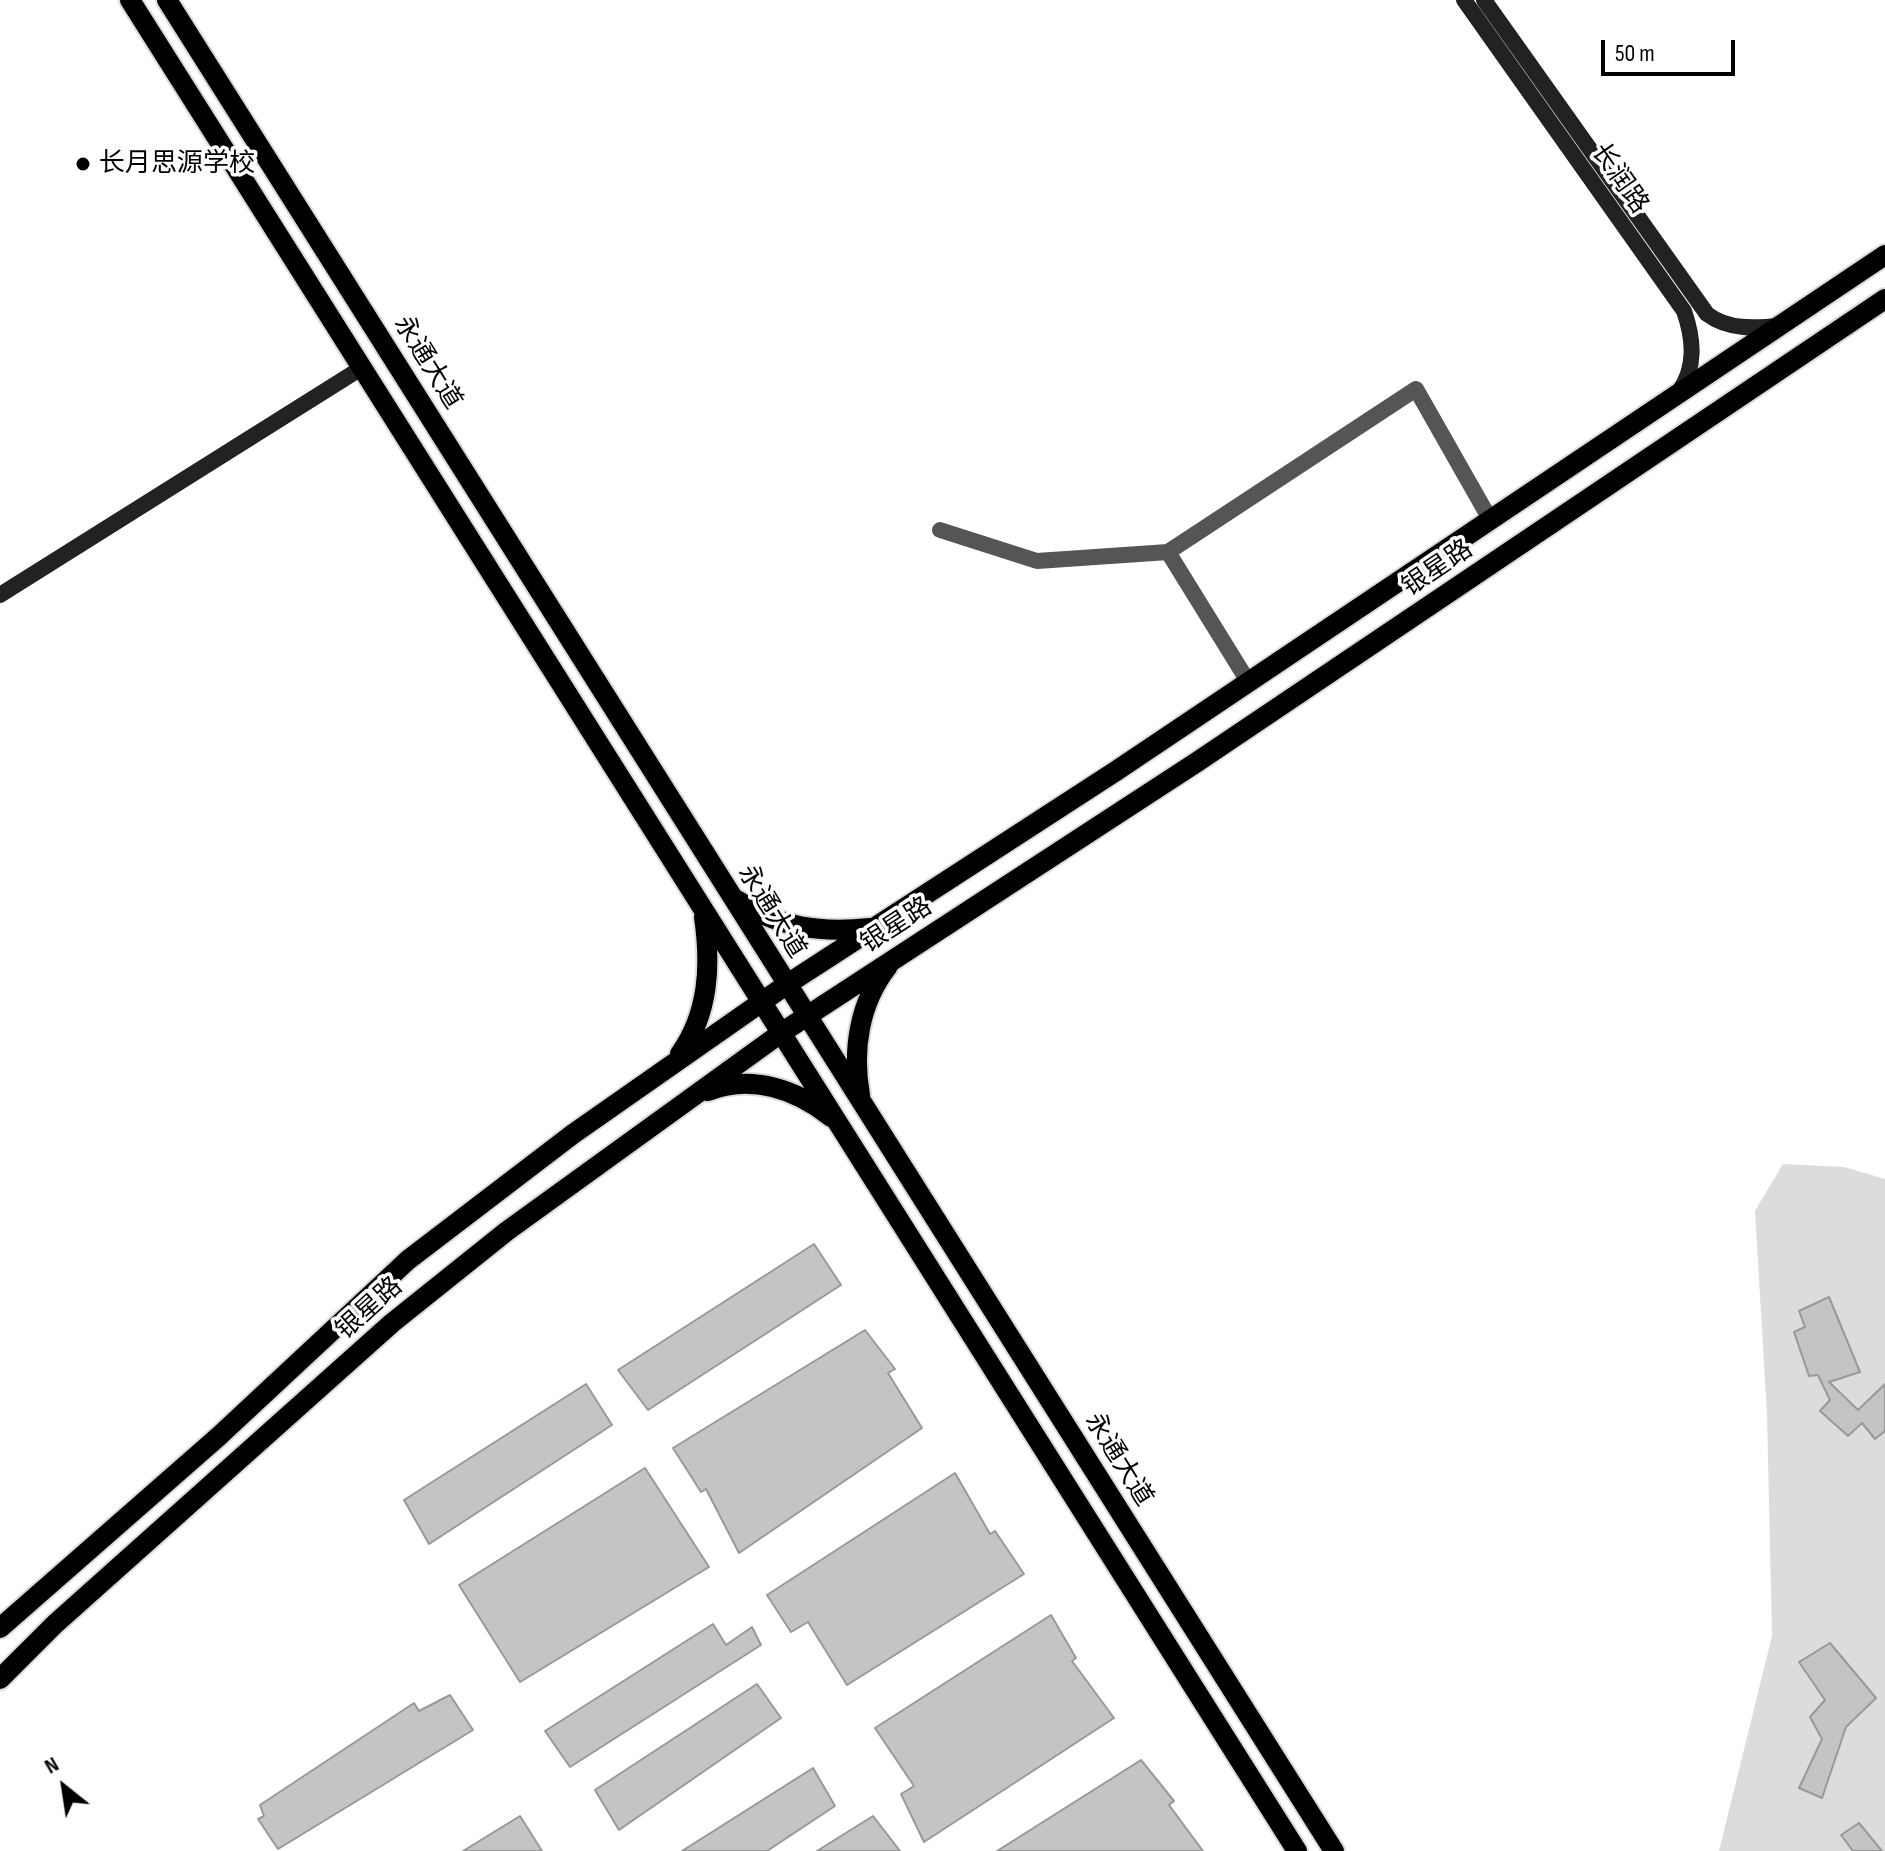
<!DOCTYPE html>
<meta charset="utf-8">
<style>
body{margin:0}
#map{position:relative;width:1885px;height:1851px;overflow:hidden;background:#fff;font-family:"Sofia Sans Condensed",sans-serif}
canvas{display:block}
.north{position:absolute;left:24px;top:1747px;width:80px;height:80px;-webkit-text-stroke:6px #fff;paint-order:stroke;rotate:330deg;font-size:22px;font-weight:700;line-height:32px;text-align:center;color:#000}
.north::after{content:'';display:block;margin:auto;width:28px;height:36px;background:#000;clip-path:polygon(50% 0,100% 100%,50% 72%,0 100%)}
.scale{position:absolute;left:1601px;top:40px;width:134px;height:36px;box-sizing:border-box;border:4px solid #000;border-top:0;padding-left:10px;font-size:24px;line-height:28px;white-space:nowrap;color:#000;-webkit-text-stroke:6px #fff;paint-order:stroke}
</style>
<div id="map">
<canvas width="1885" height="1851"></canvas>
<div class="north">N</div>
<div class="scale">50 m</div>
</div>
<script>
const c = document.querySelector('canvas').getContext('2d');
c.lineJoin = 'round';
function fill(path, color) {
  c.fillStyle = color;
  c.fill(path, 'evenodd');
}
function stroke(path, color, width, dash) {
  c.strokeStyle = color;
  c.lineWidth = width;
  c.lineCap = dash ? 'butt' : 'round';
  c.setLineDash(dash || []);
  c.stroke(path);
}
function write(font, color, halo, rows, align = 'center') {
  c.font = font + ' "Sofia Sans Condensed","Noto Sans SC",sans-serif';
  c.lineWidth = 7;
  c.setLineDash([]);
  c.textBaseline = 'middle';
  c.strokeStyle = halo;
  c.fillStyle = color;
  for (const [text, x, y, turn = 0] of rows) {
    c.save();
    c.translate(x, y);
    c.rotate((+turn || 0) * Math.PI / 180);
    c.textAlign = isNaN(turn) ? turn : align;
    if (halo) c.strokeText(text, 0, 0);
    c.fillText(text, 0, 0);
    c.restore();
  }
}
fill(new Path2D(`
 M1783,1164L1844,1167L1885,1179V1851H1719L1772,1636L1767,1414L1755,1211Z`), '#dcdcdc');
const building = new Path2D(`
 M814,1244L841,1285L648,1410L618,1370Z
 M1829,1297L1860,1372L1829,1382L1858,1410L1885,1384V1431L1875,1439L1862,1423L1848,1436L1820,1411L1830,1400L1818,1375L1809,1376L1794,1332L1805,1327L1799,1311Z
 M865,1330L895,1369L888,1373L922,1428L739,1553L706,1489L701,1492L673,1448Z
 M586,1384L612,1425L429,1544L404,1500Z
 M645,1468L709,1567L520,1682L459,1585Z
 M955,1473L990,1534L995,1531L1024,1574L847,1685L808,1622L791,1632L767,1595Z
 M1051,1615L1076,1658L1072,1661L1114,1718L924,1842L901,1794L914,1786L875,1728Z
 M713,1624L726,1645L752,1627L761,1645L570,1767L545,1731Z
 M1830,1643L1876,1698L1846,1727L1822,1798L1799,1788L1822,1739L1810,1717L1825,1700L1799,1662Z
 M757,1684L781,1718L619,1830L595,1790Z
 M450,1695L473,1730L278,1849L258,1819L264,1816L260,1805L414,1703L419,1711Z
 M1141,1760L1174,1801L1169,1805L1203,1851H997Z
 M813,1768L835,1806L767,1851H682Z
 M520,1816L542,1851H463Z
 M873,1816L900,1851H817Z
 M1859,1823L1882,1851H1853L1841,1835Z`);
fill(building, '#c4c4c4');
stroke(building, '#999', 2);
const primary = new Path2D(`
 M130,0L1297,1851
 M167,0L1334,1851
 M737,900C779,928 820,933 870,928
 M680,1054C709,1013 711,965 704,917
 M708,1091C751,1074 796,1089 831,1117
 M860,1095C852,1050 859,1003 888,966
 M0,1628L218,1437L408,1260L573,1134L786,985L1116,771L1885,255
 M0,1679L55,1624L392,1323L507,1231L781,1033L1197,762L1885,299`);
stroke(primary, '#dbdbdb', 24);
stroke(new Path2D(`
 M940,530L1037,561L1168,552L1416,389L1491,521
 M1168,552L1249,683`), '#555', 16);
stroke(new Path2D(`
 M1464,0L1684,311C1694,340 1696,367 1679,392
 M1484,0L1707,314C1728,330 1754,328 1780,326
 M0,595L363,367`), '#222', 16);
stroke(primary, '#000', 20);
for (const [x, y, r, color] of [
 [83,164,8,"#000"]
]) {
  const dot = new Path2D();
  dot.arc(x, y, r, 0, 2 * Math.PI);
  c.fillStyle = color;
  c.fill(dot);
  stroke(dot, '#fff', 3);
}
write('26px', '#000', '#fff', [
 ["长月思源学校",99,164]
], 'left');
write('26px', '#000', '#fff', [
 ["长润路",1619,179,55],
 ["永通大道",427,363,58],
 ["银星路",1438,569,-34],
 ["永通大道",771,912,58],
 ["银星路",897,926,-33],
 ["银星路",370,1309,-42],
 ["永通大道",1118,1460,58]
]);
</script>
